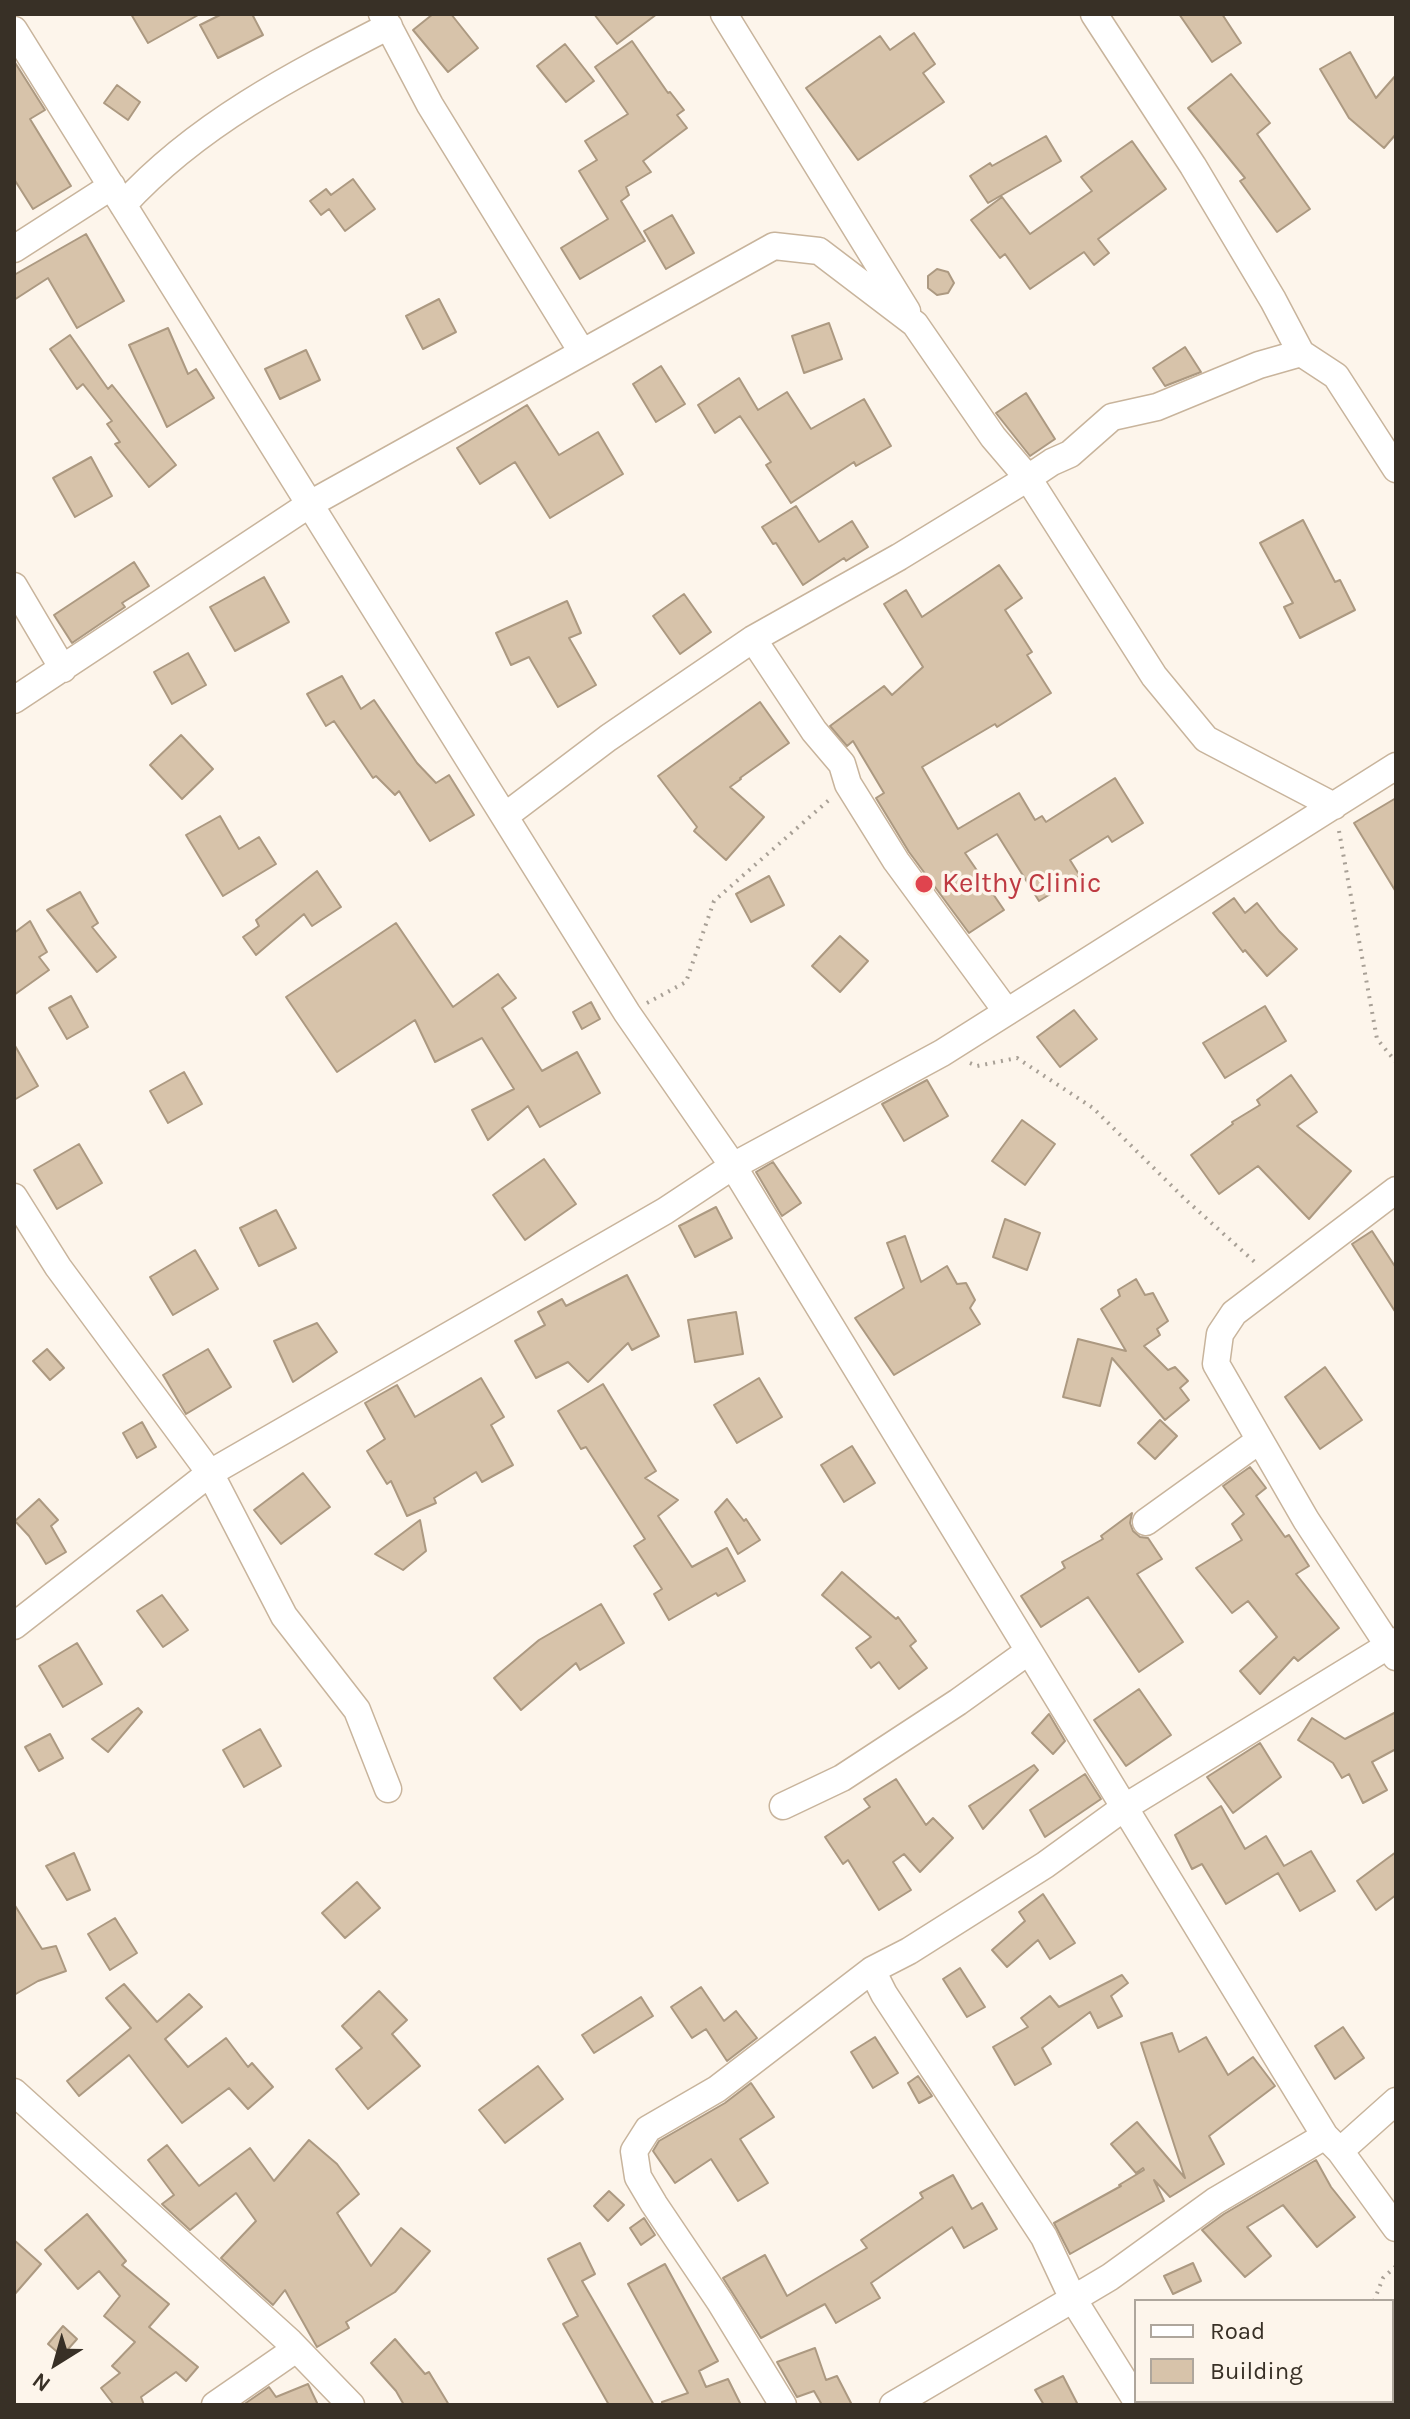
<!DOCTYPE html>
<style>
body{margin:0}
#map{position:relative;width:1410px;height:2419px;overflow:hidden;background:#fdf5eb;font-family:Karla,sans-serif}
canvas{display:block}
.frame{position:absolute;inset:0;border:16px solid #383026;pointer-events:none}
.legend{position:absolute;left:1134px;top:2299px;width:260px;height:104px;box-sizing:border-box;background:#fdf5eb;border:2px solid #aea69c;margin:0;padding:10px 14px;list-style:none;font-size:24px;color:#383026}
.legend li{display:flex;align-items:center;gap:16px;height:40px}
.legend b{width:40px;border:2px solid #aea69c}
.north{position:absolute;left:16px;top:2323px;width:80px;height:80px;-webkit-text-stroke:6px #fdf5eb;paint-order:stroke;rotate:217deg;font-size:22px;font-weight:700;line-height:32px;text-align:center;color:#383026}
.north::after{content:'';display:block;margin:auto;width:28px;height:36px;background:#383026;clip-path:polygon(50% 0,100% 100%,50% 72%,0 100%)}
</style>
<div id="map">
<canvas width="1410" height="2419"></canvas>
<div class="frame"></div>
<ul class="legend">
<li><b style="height:10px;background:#fff"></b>Road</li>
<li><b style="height:22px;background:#d7c3aa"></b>Building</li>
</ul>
<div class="north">N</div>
</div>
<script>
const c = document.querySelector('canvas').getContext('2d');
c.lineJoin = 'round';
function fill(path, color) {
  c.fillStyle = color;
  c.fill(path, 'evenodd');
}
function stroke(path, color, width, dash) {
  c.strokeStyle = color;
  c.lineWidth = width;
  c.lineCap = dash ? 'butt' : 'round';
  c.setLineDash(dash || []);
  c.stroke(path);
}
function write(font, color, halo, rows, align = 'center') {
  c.font = font + ' Karla,sans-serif';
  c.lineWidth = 7;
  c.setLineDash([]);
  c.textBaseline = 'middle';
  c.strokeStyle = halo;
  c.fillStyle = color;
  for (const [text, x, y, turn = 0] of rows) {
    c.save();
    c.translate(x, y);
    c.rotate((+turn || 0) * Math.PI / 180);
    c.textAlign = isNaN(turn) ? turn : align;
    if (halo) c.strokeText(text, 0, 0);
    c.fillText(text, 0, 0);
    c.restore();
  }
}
const building = new Path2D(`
 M131,14H200L148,43Z
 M222,14H252L263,35L218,58L200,25Z
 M433,14H451L478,48L448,72L413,30Z
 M594,14H657L617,44Z
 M1179,14H1222L1241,43L1212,62Z
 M914,33L935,64L923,73L944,102L858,160L806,88L880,36L890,50Z
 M632,41L668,93L670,92L684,110L677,115L687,128L643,161L651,172L626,187L629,195L621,201L645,241L580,279L561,248L608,219L579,171L597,160L585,141L628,114L595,67Z
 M565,44L594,81L566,102L537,66Z
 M1350,52L1376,98L1396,75V134L1384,148L1349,118L1320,69Z
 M14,61L45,110L30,119L71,186L33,209L14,179Z
 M1231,74L1270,123L1257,134L1310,209L1277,232L1240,181L1245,178L1188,108Z
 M117,85L140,102L128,120L104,103Z
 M1046,136L1061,161L988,203L970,176L990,163L992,166Z
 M1132,141L1166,189L1098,239L1109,253L1094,265L1084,252L1030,289L1005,254L1000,258L971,220L1002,197L1030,234L1092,191L1081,177Z
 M353,179L375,209L345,231L329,209L321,215L310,201L326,189L331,195Z
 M672,215L694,253L666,269L644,231Z
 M86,234L124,301L77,328L48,278L14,300V275Z
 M937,269L948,272L954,283L948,293L937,295L928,288V276Z
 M439,299L456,332L423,349L406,316Z
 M829,323L842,359L804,373L792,336Z
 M168,328L188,374L196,369L214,398L167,427L129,345Z
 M70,335L108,389L112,385L176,465L149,487L115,444L120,442L107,424L112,421L83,384L77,389L50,349Z
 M1185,347L1201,372L1165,386L1153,368Z
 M306,350L320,380L280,399L265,369Z
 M661,366L685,404L656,422L633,384Z
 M739,378L758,410L787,392L811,429L864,399L891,446L856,466L854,462L791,503L766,465L771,462L740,416L715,433L698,405Z
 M1026,393L1055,439L1030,456L996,413Z
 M527,405L559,455L598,432L623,474L550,518L515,462L480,484L457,448Z
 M91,457L112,496L75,517L53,478Z
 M796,506L819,542L852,521L868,547L846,561L844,558L803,585L776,543L773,544L762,527Z
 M1303,520L1335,582L1340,580L1355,610L1300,638L1284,607L1293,603L1260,543Z
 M134,562L149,586L122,603L125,607L72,643L54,615Z
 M999,565L1022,598L1005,610L1032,652L1027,655L1051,693L997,727L995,724L922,767L958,829L1019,793L1035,820L1042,816L1046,822L1115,778L1143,823L1112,842L1108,836L1070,860L1080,876L1039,901L997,834L965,853L1004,910L969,933L909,852L876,798L884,793L853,741L847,746L830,726L884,686L892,695L923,667L884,604L906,590L922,617Z
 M264,577L289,622L235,651L210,607Z
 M684,594L711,632L680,654L653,616Z
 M567,601L581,633L569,638L596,685L558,707L529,657L511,665L496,633Z
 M188,653L206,685L172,704L154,672Z
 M342,676L361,709L374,700L417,763L436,783L449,775L474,815L430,841L399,791L395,795L376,776L373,778L334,721L326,726L307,694Z
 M760,702L789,743L740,778L741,779L730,787L764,817L726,860L694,831L697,827L658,776Z
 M181,735L213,769L182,799L150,765Z
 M1396,798V892L1354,823Z
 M220,816L239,849L259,837L276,864L223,896L186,835Z
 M317,871L341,907L312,926L304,914L256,955L243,937L259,926L256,920Z
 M769,876L784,905L751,922L736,894Z
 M80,892L98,923L92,927L116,957L97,972L47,910Z
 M1234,898L1245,913L1257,903L1279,931L1297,949L1267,976L1245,950L1243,952L1213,913Z
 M30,921L47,952L39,957L49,970L14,995V933Z
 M396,923L453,1007L498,974L516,998L502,1008L542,1071L577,1052L600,1093L540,1127L528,1106L488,1140L472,1110L514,1089L482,1038L435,1062L415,1020L337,1072L286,997Z
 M840,936L868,961L840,992L812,966Z
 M71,996L88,1027L67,1039L49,1008Z
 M591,1002L600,1019L582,1029L573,1012Z
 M1265,1006L1286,1041L1225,1078L1203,1043Z
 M1074,1010L1097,1039L1060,1067L1037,1037Z
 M14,1044L38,1086L14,1100Z
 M184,1072L202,1104L168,1123L150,1091Z
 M1291,1075L1317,1112L1297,1126L1351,1171L1309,1219L1258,1166L1219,1194L1191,1155L1233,1124L1232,1122L1260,1105L1257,1100Z
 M927,1080L948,1116L904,1141L882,1104Z
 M1022,1120L1055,1144L1025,1185L992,1161Z
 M79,1144L102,1183L57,1209L34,1170Z
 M544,1159L576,1204L525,1240L493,1195Z
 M773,1162L801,1203L782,1216L756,1172Z
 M716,1207L732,1238L695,1257L679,1226Z
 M276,1210L296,1248L259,1266L240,1228Z
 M1005,1219L1040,1233L1027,1270L993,1257Z
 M1372,1231L1396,1268V1313L1352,1244Z
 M905,1236L921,1282L947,1266L957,1284L966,1283L975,1300L970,1308L980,1324L894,1375L855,1318L904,1288L887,1243Z
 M195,1250L218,1289L173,1315L150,1277Z
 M627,1275L659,1336L632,1350L628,1343L588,1382L568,1362L536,1378L515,1341L545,1325L538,1312L562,1299L566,1306Z
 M1136,1279L1145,1295L1153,1293L1168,1321L1157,1329L1160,1335L1144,1346L1168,1370L1175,1367L1188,1381L1180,1388L1189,1400L1165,1420L1112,1358L1100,1406L1063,1397L1078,1339L1126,1351L1101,1309L1120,1296L1118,1290Z
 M736,1312L743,1354L695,1362L688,1320Z
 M317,1323L337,1352L293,1382L274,1341Z
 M47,1349L64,1368L50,1380L33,1361Z
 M208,1349L231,1387L186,1414L163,1375Z
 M1325,1367L1362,1420L1320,1449L1285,1397Z
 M481,1378L504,1417L491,1425L513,1465L482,1482L476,1472L434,1498L436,1503L407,1516L391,1481L387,1484L367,1451L385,1439L365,1403L397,1385L415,1417Z
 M759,1378L782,1417L737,1443L714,1405Z
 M603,1384L656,1471L645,1478L678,1500L658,1516L692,1567L727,1548L745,1581L718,1596L716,1593L669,1620L654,1594L662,1589L634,1546L645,1539L586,1447L581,1449L558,1411Z
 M1160,1420L1177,1436L1155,1459L1138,1443Z
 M142,1422L156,1447L137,1458L123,1433Z
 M852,1446L875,1483L844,1502L821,1465Z
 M1250,1467L1266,1488L1256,1496L1285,1537L1289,1535L1309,1566L1296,1574L1339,1628L1298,1661L1294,1657L1260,1694L1240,1671L1277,1637L1248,1601L1232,1613L1196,1568L1242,1540L1232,1524L1244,1514L1223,1486Z
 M303,1473L330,1507L281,1544L254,1510Z
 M39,1499L58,1520L51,1526L66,1552L46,1564L29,1536L15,1521Z
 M727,1499L744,1521L746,1519L760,1540L738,1554L715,1512Z
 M1132,1513L1130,1523L1133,1531L1140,1537L1148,1538L1162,1559L1137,1574L1183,1642L1139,1672L1088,1597L1041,1627L1021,1596L1065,1568L1062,1562L1103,1539L1101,1536Z
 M420,1520L426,1551L403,1570L375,1554Z
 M842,1572L896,1619L898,1617L916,1641L910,1646L927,1668L899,1689L879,1662L871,1668L856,1648L871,1637L822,1595Z
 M162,1595L188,1630L163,1647L137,1611Z
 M601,1604L624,1643L580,1670L576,1663L521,1710L494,1678L539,1640Z
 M77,1643L102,1684L63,1707L39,1666Z
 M1139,1689L1171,1735L1126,1766L1094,1720Z
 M138,1708L142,1712L108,1752L92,1739Z
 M1396,1712V1749L1372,1762L1387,1790L1363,1803L1349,1774L1342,1778L1333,1763L1298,1740L1312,1718L1345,1739Z
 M1049,1714L1065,1741L1053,1754L1032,1733Z
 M260,1729L281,1766L244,1787L223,1750Z
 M50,1734L63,1758L39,1771L25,1747Z
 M1260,1743L1281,1777L1233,1813L1207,1777Z
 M1034,1765L1038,1770L983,1829L969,1806Z
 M1085,1774L1101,1799L1045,1837L1030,1810Z
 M896,1779L926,1825L933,1818L953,1838L920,1872L904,1854L893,1862L911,1890L879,1910L848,1860L843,1864L825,1837L870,1807L864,1799Z
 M1221,1806L1245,1849L1266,1836L1284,1866L1311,1851L1335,1891L1300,1911L1278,1873L1226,1904L1202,1864L1192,1869L1175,1835Z
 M1396,1852V1895L1376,1910L1357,1881Z
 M74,1853L90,1890L67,1900L46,1866Z
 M357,1882L380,1908L345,1938L322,1913Z
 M1043,1894L1075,1943L1050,1959L1038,1940L1007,1967L992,1950L1025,1921L1019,1912Z
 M14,1904L42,1949L56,1946L66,1971L38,1981L14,1995Z
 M115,1918L137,1953L110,1970L88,1934Z
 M960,1968L985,2007L967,2017L943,1979Z
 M1122,1975L1128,1983L1111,1996L1122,2016L1098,2028L1090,2012L1042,2048L1051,2064L1015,2085L993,2047L1028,2027L1021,2018L1050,1996L1059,2007Z
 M124,1984L157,2022L189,1994L202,2007L165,2039L188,2067L226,2038L248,2067L252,2063L273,2087L248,2109L229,2088L182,2123L129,2055L79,2096L67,2081L131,2028L106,1998Z
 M701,1987L724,2021L736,2011L757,2038L727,2061L706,2029L692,2038L671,2007Z
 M379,1991L407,2020L392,2034L420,2066L368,2109L336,2069L362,2048L342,2026Z
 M641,1997L653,2016L594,2053L582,2035Z
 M1343,2027L1364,2058L1335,2079L1315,2046Z
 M1172,2033L1179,2052L1206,2037L1228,2075L1253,2057L1275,2086L1209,2136L1224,2164L1170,2197L1154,2180L1164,2201L1070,2254L1054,2223L1121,2186L1119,2185L1144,2170L1143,2168L1136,2173L1111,2144L1137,2122L1185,2178L1141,2043Z
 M875,2037L898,2073L873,2088L851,2052Z
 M538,2066L563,2099L505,2143L479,2110Z
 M918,2076L932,2096L919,2103L908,2083Z
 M751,2083L774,2117L740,2139L768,2183L738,2201L711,2159L675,2183L653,2151L659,2141L725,2103Z
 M309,2140L337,2164L359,2194L337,2213L371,2266L401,2228L430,2251L395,2292L346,2322L349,2328L317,2347L285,2290L273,2305L221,2258L256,2221L236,2193L190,2230L162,2204L174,2195L148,2160L167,2145L199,2186L250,2148L274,2181Z
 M1316,2160L1331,2187L1355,2217L1317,2247L1283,2205L1247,2227L1271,2256L1245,2277L1202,2230L1224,2214Z
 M953,2175L972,2209L982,2203L997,2229L964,2248L952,2227L871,2283L880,2298L836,2323L825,2304L761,2338L723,2278L765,2255L787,2296L867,2248L861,2240L923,2198L920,2193Z
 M609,2191L624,2205L608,2221L594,2206Z
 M87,2214L126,2261L122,2265L169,2304L149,2327L198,2367L186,2381L176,2372L141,2397L144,2405H114L101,2388L120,2373L112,2366L135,2342L104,2316L120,2296L99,2271L78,2289L45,2250Z
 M644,2218L655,2235L641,2245L630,2228Z
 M14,2240L41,2264L14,2295Z
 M580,2243L595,2274L582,2281L654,2405H609L563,2324L578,2316L548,2259Z
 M1193,2263L1201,2281L1173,2294L1164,2276Z
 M665,2264L718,2361L699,2371L706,2387L728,2379L741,2405H662V2402L688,2393L628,2284Z
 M63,2326L77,2339L62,2356L48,2344Z
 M395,2339L425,2374L429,2372L449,2405H404L396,2391L371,2363Z
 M815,2348L826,2380L837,2376L852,2405H822L814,2391L797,2397L777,2362Z
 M1063,2376L1078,2405H1044L1035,2390Z
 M308,2384L318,2405H243L269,2387L276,2397Z`);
fill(building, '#d7c3aa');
stroke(building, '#ac9981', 2);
const minor = new Path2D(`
 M382,14L430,105L582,352
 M724,14L907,311
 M1094,14L1193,166L1273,300L1301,353
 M14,30L627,1013L733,1166L1325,2136L1340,2151L1396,2228
 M123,205C197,124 293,75 389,26
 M14,249L112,186
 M14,586L63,669
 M753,639L814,731L842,764L848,784L896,861L1007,1012
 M14,700L310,504L774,246L819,251L915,324L993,437L1028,478L1052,462L1070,454L1112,417L1157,407L1259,365L1301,353L1336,376L1396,469
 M505,816L608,738L753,639L899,557L1028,478L1154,676L1206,739L1334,806
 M1396,1190L1234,1313L1220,1334L1216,1364L1306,1520L1396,1657
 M14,1197L58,1267L210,1473L284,1616L357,1710L388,1789
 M1146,1522L1260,1440
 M14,1626L210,1473L665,1211L733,1166L942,1053L1396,766
 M783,1806L842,1778L958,1702L1029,1651
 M14,2092L290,2342L351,2405
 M1340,2151L1396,2101
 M1136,2400L1073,2299L1110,2277L1215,2201L1325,2136
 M215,2405L296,2349
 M783,2405L720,2302L654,2204L638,2177L634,2151L648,2129L717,2089L872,1970
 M893,2405L1073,2299L1044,2237L884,1994L872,1970L909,1951L1045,1865L1125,1807L1396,1641`);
stroke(minor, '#c8b49c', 29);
stroke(new Path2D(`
 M1339,831L1377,1039L1396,1062
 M647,1003L686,982L714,901L829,800
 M970,1063L977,1066L1017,1058L1093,1108L1186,1200L1258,1265
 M1374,2301L1383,2278L1396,2266
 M1376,2401V2405`), '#a8a096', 4, [2, 6]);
stroke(minor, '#fff', 26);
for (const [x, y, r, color] of [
 [924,884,10,"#e0444e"]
]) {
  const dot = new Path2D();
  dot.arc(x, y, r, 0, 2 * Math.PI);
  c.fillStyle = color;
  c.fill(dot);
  stroke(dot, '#fdf5eb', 3);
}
write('28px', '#be3a42', '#fdf5eb', [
 ["Kelthy Clinic",942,884]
], 'left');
</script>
